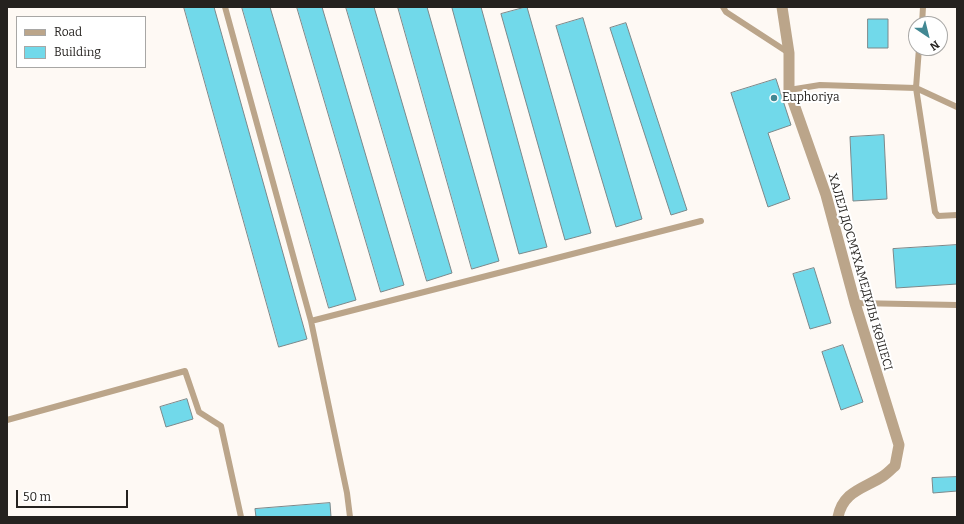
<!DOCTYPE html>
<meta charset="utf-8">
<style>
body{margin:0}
#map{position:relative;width:964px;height:524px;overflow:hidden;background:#fef9f4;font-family:Bitter,serif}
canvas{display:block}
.frame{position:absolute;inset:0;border:8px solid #25221f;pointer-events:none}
.legend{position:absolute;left:16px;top:16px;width:130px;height:52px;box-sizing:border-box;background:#fff;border:1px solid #a8a7a5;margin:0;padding:5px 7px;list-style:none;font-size:12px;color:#25221f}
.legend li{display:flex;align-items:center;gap:8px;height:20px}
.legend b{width:20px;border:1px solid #a8a7a5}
.north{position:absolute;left:908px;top:16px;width:40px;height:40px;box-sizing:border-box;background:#fff;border:1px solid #a8a7a5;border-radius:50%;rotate:145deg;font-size:11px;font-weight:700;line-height:16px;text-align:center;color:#25221f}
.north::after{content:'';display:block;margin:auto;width:14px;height:18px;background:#428893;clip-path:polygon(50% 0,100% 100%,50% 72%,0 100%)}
.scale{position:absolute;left:16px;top:490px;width:112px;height:18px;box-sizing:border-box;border:2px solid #25221f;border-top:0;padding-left:5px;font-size:12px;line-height:14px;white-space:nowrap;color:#25221f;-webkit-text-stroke:3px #fff;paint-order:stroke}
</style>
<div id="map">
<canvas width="964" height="524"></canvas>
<div class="frame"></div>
<ul class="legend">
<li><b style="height:5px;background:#bba58a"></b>Road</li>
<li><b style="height:11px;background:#71d9ea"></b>Building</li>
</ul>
<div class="north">N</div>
<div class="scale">50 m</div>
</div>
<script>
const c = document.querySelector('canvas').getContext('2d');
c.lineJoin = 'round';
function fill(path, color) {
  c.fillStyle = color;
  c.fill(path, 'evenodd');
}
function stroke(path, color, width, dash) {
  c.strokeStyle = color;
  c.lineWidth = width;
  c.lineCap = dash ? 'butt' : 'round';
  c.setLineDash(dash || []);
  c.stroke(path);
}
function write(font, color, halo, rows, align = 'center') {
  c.font = font + ' Bitter,serif';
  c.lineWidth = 4;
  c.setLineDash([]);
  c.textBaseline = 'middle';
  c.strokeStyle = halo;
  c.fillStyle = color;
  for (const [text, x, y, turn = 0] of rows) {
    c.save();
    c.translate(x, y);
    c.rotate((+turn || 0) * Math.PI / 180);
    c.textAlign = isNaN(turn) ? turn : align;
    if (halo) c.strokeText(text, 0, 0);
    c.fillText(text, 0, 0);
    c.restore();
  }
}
const building = new Path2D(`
 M184,7H214L307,339L279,347Z
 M242,7H270L356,300L329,308Z
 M297,7H322L404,285L381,292Z
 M346,7H374L452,273L427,281Z
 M398,7H427L499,261L472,269Z
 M456,7H481L547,247L519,254L452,8Z
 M527,7L591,233L565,240L501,14Z
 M583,18L642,219L616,227L556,26Z
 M868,19H888V48H868Z
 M626,23L687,210L671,215L610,28Z
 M776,79L791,125L768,133L790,199L768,207L731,93Z
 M884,135L887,199L853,201L850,137Z
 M957,245V284L896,288L893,249Z
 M814,268L831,323L810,329L793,274Z
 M843,345L863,402L841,410L822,352Z
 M187,399L193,419L166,427L160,407Z
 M957,477V491L933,493L932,478Z
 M330,503L331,517H256L255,509Z`);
fill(building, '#71d9ea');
stroke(building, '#7c888a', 1);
stroke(new Path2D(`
 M225,7L311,321L347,493L350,517
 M723,7L726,12L789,53
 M922,24L923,7
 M789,90L820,85L916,88L919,48
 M957,107L916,88L935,212L938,216L957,215
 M855,303L957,305
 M311,321L701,221
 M7,420L185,371L199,412L221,426L241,517`), '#bba58a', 6);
stroke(new Path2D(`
 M782,7L789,53V90L826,195L855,303L899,445L895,466C890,470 886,475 880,478C862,489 843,492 838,517`), '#bba58a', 11);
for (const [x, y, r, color] of [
 [774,98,4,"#428893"]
]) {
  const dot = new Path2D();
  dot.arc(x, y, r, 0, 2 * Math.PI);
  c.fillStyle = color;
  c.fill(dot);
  stroke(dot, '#fff', 1.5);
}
write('12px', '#25221f', '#fff', [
 ["Euphoriya",782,98]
], 'left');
write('12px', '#25221f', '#fff', [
 ["ХАЛЕЛ ДОСМҰХАМЕДҰЛЫ КӨШЕСІ",860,272,74]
]);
</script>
